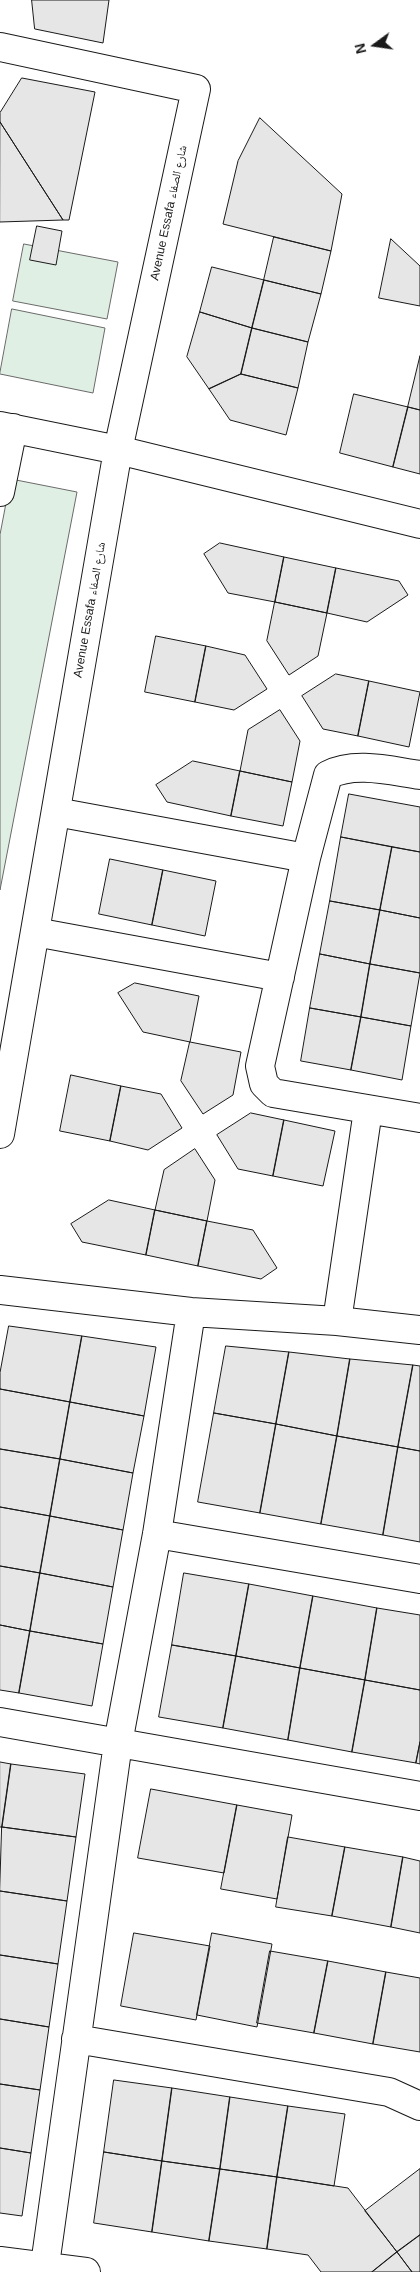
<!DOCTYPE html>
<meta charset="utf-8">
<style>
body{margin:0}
#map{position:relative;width:420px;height:2272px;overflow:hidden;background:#fff;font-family:Arial,sans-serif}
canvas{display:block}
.north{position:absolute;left:350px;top:20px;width:50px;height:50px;-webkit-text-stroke:4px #fff;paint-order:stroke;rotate:256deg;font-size:14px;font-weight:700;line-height:20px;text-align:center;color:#1a1a1a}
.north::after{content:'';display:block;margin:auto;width:18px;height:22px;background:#1a1a1a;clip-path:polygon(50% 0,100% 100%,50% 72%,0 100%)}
</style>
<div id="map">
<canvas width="420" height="2272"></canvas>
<div class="north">N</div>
</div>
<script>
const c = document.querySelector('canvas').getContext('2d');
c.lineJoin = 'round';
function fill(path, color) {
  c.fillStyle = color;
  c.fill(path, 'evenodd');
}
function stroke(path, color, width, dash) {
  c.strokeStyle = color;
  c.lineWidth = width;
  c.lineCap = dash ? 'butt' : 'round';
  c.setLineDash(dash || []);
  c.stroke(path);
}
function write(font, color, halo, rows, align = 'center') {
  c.font = font + ' Arial,"Noto Naskh Arabic",sans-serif';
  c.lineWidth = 4;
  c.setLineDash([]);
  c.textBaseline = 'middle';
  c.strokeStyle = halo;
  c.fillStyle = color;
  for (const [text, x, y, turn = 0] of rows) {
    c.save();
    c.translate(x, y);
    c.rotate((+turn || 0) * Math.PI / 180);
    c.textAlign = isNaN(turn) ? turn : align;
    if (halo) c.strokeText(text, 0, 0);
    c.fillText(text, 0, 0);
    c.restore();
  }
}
const green = new Path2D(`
 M24,244L118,262L107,319L13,301Z
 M12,309L105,328L93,393L0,374Z
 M11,479L77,492L0,890V535Z`);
fill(green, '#e0efe3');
stroke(green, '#6a6a6a', 1);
const building = new Path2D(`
 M32,0H109L103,43L35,29Z
 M22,78L95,92L69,220H63L0,122V113Z
 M260,118L342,194L331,251L223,224L238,161Z
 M0,122L63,220L0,222Z
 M37,226L62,231L56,265L30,260Z
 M274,237L331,251L321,294L264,280Z
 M391,239L420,266V306L379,298Z
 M212,267L264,280L252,328L200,312Z
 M264,280L321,294L308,342L252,328Z
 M200,312L252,328L241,374L209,389L187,357Z
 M252,328L308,342L298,388L241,374Z
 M420,356V410L408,407Z
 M241,374L298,388L286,435L230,420L209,389Z
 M354,394L408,407L393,467L340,453Z
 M408,407L420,410V474L393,467Z
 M220,543L284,557L275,602L228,593L204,554Z
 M284,557L336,568L327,613L275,602Z
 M336,568L399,581L408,595L367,622L327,613Z
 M275,602L327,613L318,656L289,675L267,641Z
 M156,636L206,646L195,702L145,692Z
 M206,646L245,655L267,689L234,710L195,702Z
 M336,674L369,681L358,736L323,729L302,696Z
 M369,681L420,692L409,747L358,736Z
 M280,710L300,741L292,782L240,771L248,730Z
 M193,761L240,771L231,816L167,802L156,785Z
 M240,771L292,782L283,826L231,816Z
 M349,794L420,807V852L341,837Z
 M341,837L392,847L380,910L330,901Z
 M392,847L420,852V918L380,910Z
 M110,859L163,870L152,925L99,914Z
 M163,870L216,881L205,936L152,925Z
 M330,901L380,910L370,964L320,954Z
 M380,910L420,918V973L370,964Z
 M320,954L370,964L361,1017L310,1008Z
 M370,964L420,973L411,1026L361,1017Z
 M135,983L199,996L190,1042L143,1032L118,993Z
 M310,1008L361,1017L351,1070L301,1061Z
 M361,1017L411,1026L402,1080L351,1070Z
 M190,1042L241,1052L233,1095L203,1114L181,1081Z
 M71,1075L121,1086L110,1141L60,1131Z
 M121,1086L161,1094L182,1128L148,1150L110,1141Z
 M251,1113L284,1120L273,1176L238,1169L217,1135Z
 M284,1120L335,1131L323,1186L273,1176Z
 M195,1149L215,1180L207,1221L155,1210L164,1170Z
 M109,1200L155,1210L146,1255L82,1242L71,1224Z
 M155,1210L207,1221L198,1266L146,1255Z
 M207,1221L253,1230L277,1268L261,1279L198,1266Z
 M9,1326L82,1336L70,1402L0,1389V1373Z
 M82,1336L156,1347L144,1416L70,1402Z
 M226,1346L289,1352L276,1424L214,1413Z
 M289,1352L350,1359L337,1436L276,1424Z
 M350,1359L413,1365L398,1447L337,1436Z
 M413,1365L420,1366V1451L398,1447Z
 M0,1389L70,1402L60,1459L0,1449Z
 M70,1402L144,1416L133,1473L60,1459Z
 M214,1413L276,1424L260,1513L198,1502Z
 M276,1424L337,1436L321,1524L260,1513Z
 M337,1436L398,1447L383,1535L321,1524Z
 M398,1447L420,1451V1542L383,1535Z
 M0,1449L60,1459L50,1516L0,1507Z
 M60,1459L133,1473L123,1530L50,1516Z
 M0,1507L50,1516L40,1573L0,1566Z
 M50,1516L123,1530L113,1587L40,1573Z
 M0,1566L40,1573L30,1631L0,1625Z
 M40,1573L113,1587L103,1644L30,1631Z
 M184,1573L249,1584L236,1656L172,1645Z
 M249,1584L313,1596L300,1668L236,1656Z
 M313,1596L377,1608L365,1680L300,1668Z
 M377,1608L420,1615V1690L365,1680Z
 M0,1625L30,1631L19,1693L0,1690Z
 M30,1631L103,1644L92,1706L19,1693Z
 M172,1645L236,1656L223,1728L159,1717Z
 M236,1656L300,1668L288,1740L223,1728Z
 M300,1668L365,1680L352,1752L288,1740Z
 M365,1680L420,1690V1742L416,1763L352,1752Z
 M420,1742V1764L416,1763Z
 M0,1762L11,1764L2,1827H0Z
 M11,1764L85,1774L76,1837L2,1827Z
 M151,1789L237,1805L224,1873L138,1858Z
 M237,1805L292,1815L277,1899L221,1889Z
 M2,1827L76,1837L67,1901L0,1891Z
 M288,1837L345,1847L332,1916L276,1907Z
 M345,1847L403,1857L391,1927L332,1916Z
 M403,1857L420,1861V1933L391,1927Z
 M0,1891L67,1901L58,1964L0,1955Z
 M134,1933L210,1946L196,2020L121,2006Z
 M212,1933L272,1944L257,2027L197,2015Z
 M270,1951L328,1961L314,2033L257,2023Z
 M0,1955L58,1964L49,2027L0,2019Z
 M328,1961L386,1972L373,2044L314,2033Z
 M386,1972L420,1978V2052L373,2044Z
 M0,2019L49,2027L40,2090L0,2084Z
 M114,2080L172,2088L162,2161L104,2152Z
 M0,2084L40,2090L31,2153L0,2148Z
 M172,2088L230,2097L220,2169L162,2161Z
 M230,2097L288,2106L277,2177L220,2169Z
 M288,2106L345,2114L334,2186L277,2177Z
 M0,2148L31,2153L22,2216L0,2213Z
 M104,2152L162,2161L152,2232L94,2223Z
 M162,2161L220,2169L209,2241L152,2232Z
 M220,2169L277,2177L267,2249L209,2241Z
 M420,2169V2235L397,2252L365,2211Z
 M277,2177L348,2188L397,2252L372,2272H321L308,2255L267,2249Z
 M420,2235V2272H412L397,2252Z
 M397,2252L412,2272H372Z`);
fill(building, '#e6e6e6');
stroke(building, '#1a1a1a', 1);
const street = new Path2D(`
 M0,47L196,89L118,450L0,1134
 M0,426L118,450L420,524
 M0,492L13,428
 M420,775C391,771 355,761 328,775L306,858L260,1066L264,1084L273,1093L420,1118
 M56,812L306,858
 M35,932L280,977
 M0,1290L191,1312L337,1321L420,1330
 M337,1321L368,1110
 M157,1534L420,1579
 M0,1722L420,1796
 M76,2039L389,2092L420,2106
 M0,2261L86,2272
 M44,2272L118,1743L157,1534L191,1312`);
stroke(street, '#1a1a1a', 30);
stroke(street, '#fff', 28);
write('12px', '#1a1a1a', '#fff', [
 ["Avenue Essafa شارع الصفاء",169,213,-78],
 ["Avenue Essafa شارع الصفاء",90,610,-80]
]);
</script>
